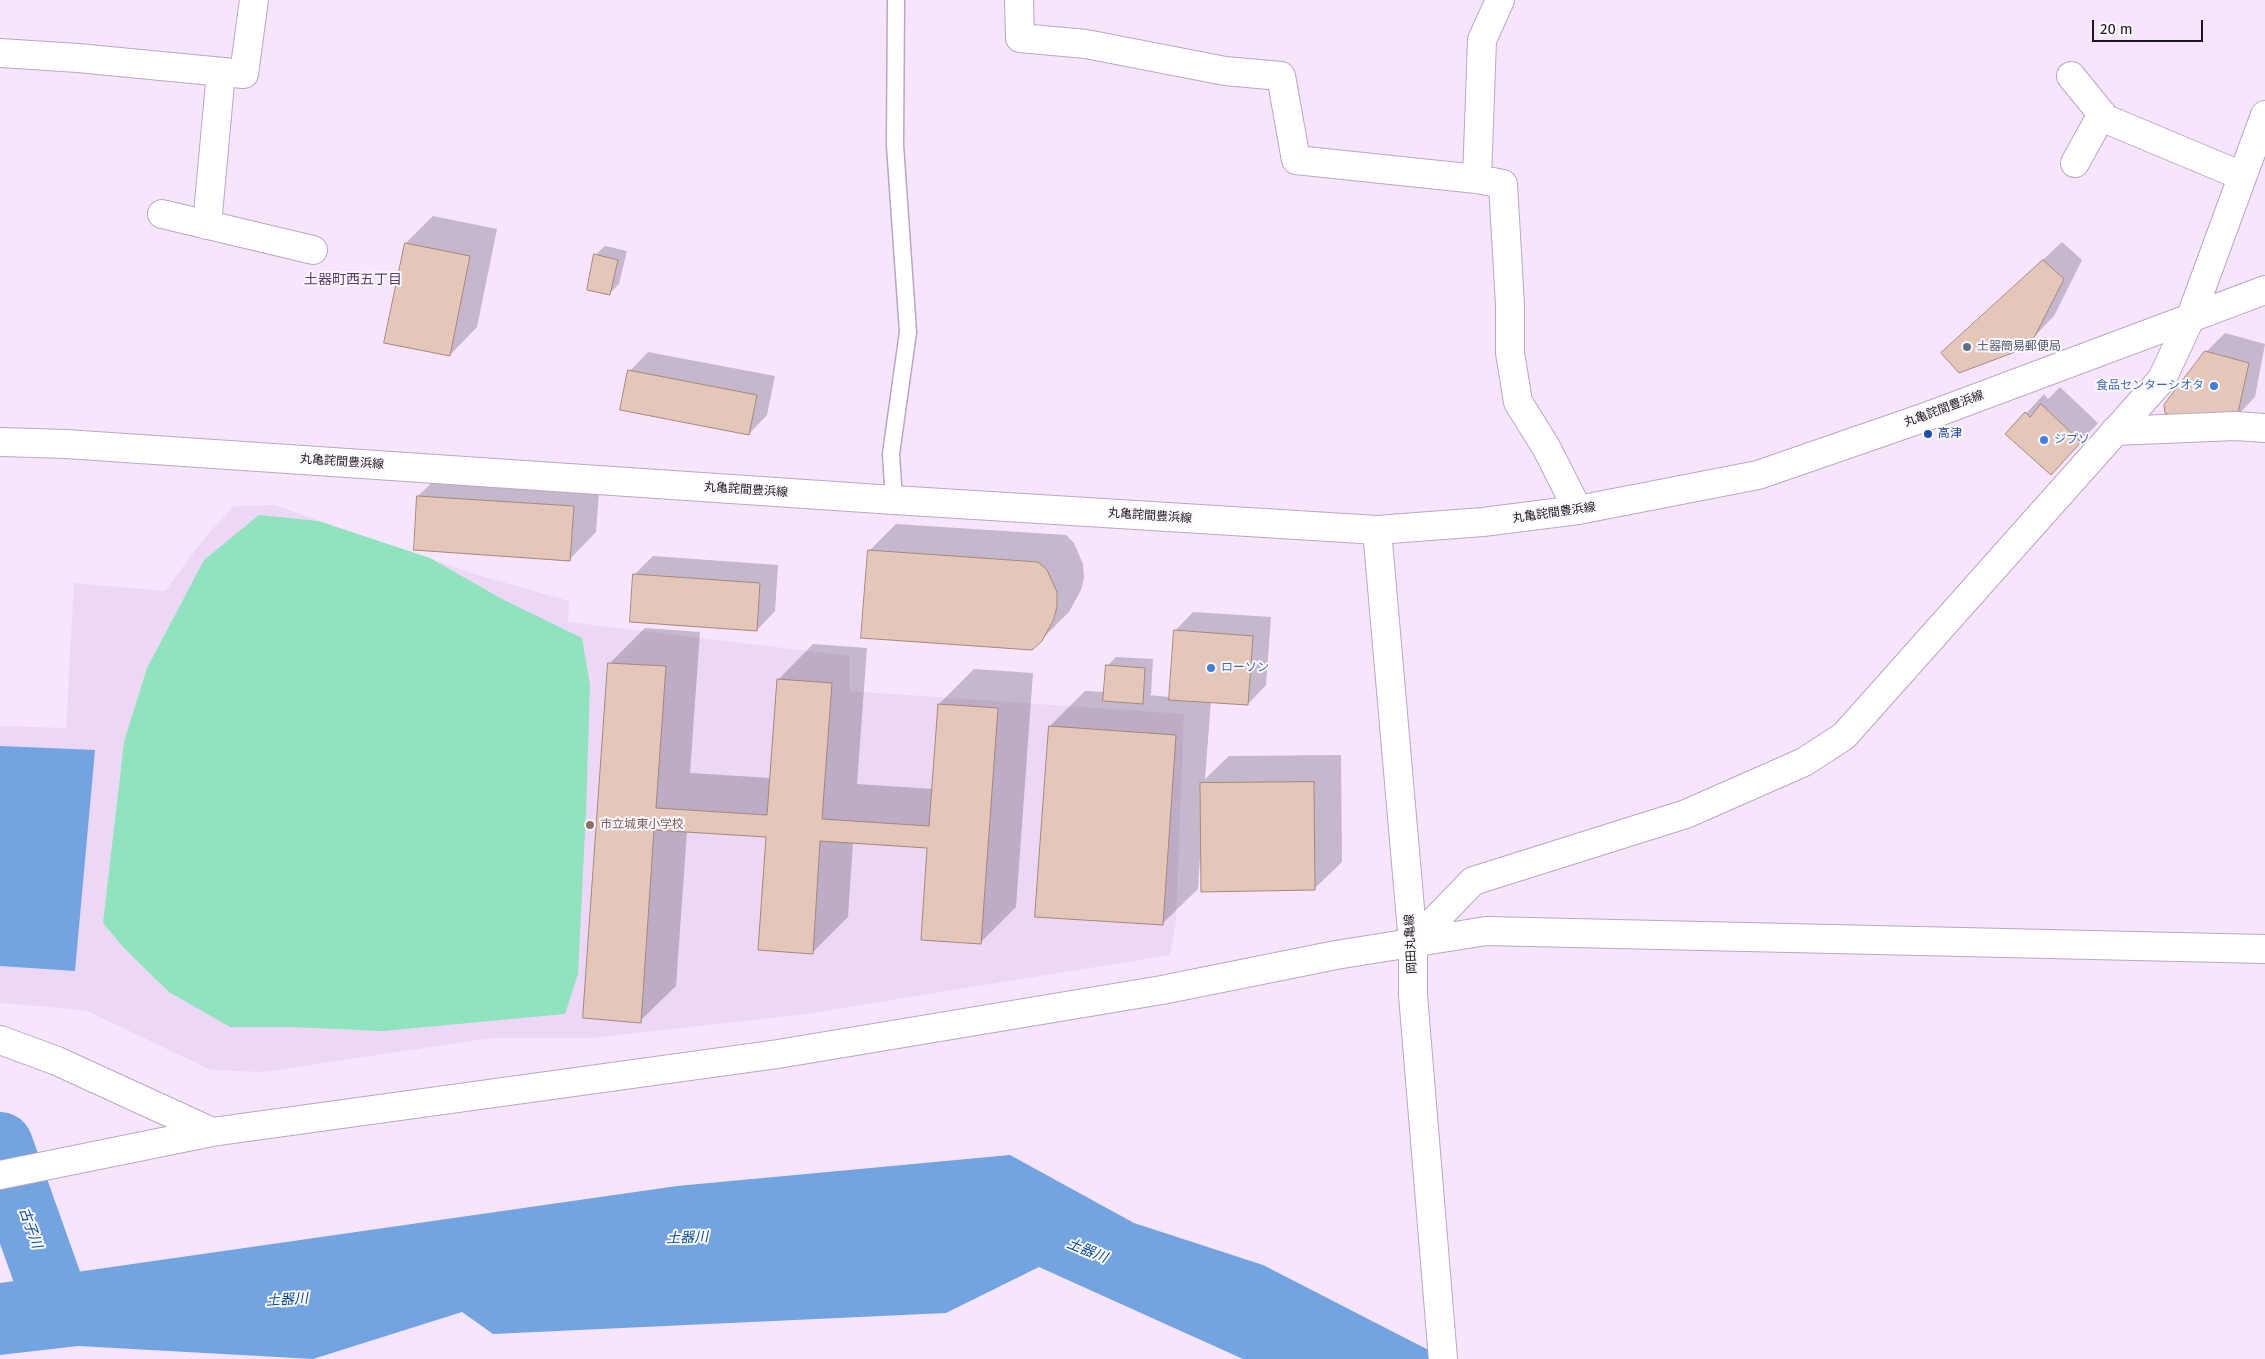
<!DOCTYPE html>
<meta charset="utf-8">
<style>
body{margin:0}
#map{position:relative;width:2265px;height:1359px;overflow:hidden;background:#f7e5ff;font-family:"Fira Sans",sans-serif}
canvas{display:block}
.scale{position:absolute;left:2092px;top:20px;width:111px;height:22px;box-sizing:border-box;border:2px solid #1c161e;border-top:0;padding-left:6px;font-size:15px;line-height:18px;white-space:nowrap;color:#1c161e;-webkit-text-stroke:4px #fcf8fe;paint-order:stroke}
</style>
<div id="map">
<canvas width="2265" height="1359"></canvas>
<div class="scale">20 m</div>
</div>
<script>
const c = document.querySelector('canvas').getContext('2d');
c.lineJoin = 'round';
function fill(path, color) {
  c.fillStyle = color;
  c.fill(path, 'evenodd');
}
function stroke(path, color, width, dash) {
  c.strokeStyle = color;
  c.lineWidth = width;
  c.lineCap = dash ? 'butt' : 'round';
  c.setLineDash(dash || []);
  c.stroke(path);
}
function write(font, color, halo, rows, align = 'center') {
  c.font = font + ' "Fira Sans","Noto Sans JP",sans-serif';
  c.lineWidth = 4;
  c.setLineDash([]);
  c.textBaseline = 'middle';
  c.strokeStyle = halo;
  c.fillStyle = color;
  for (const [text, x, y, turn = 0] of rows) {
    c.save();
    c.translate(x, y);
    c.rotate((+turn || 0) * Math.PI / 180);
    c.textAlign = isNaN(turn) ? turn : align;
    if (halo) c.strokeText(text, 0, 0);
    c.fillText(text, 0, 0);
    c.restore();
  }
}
fill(new Path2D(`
 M274,505L481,576L569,601L568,622L850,656V691L1184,714L1176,922L1170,955L799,1015L592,1038H491L263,1072L211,1070L85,1010L0,1003V726L66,728L74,583L165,591L206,536L234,506Z`), '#edd7f7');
fill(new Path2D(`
 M259,515L318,521L430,558L502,599L582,638L590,685L586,812L578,974L565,1014L383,1031L291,1027H230L169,992L124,948L103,923L124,742L147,668L204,560Z`), '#8fe4bd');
fill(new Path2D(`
 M0,746L95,750L75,971L0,966Z
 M1010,1155L1134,1223L1263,1265L1446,1359H1243L1039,1267L946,1313L493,1334L462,1312L313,1359L78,1346L0,1355V1283L677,1186Z`), '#72a4e1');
fill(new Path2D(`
 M433,216L497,229L477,327L450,355L406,243Z
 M2062,242L2082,260L2054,316L2023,348L1943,353Z
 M605,246L627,251L619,284L610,293L595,255Z
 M2225,333L2265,344L2255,397L2237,416L2206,352Z
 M648,352L775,376L767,415L749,434L630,371Z
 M2060,387L2098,423L2069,455L2007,434L2044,394L2048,399Z
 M446,469L600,479L596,532L569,560L418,496Z
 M896,524L1066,535L1074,543L1083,564L1084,578L1081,590L1069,612L1041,640L869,551Z
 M653,556L778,565L775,611L757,630L634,575Z
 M1193,612L1271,617L1266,685L1248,704L1211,701L1205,779L1229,756L1341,755L1342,862L1314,889L1200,856L1198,889L1162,924L1050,726L1085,691L1105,692L1107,666L1116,657L1153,659L1151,694L1149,695L1170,697L1175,631Z
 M645,628L700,632L690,773L771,778L778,680L813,644L867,648L857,784L933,789L939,704L974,669L1033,673L1016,907L980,943L929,847L853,842L848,917L812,953L767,836L687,831L676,986L640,1021L610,663Z`), '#0003');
stroke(new Path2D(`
 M0,1145L59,1311`), '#72a4e1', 66);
const building = new Path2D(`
 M405,243L470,256L450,356L384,343Z
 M594,254L618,260L610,295L587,290Z
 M2043,260L2064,279L2035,336L2023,349L1959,373L1941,353Z
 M2205,351L2249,363L2237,417L2172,416L2165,413L2164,405Z
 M628,370L757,395L749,435L620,410Z
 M2041,404L2081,442L2051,475L2005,434L2025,412L2030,417Z
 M417,496L574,506L570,561L414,550Z
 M868,550L1038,562L1047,570L1057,592V606L1054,619L1042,641L1032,650L861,638Z
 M633,574L760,583L757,631L630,622Z
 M1174,630L1253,636L1248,705L1169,700Z
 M608,663L666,666L656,808L767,815L777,679L832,683L822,819L929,826L938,704L998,708L981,944L921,940L927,848L820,841L813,954L758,950L766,837L654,830L641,1023L583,1018Z
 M1106,665L1145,668L1143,704L1103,701Z
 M1049,726L1176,735L1163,925L1035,917Z
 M1314,782L1315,890L1201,892L1200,783Z`);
fill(building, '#e5c7b9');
stroke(building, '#a3887b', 1);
const lane = new Path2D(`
 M894,500L891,454L908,332L895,145L896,0`);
const street = new Path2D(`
 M1019,0L1020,38L1086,44L1225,71L1281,76L1296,160L1477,179L1503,184L1510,305V353L1518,402L1546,447L1578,510
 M0,53L78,58L244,74L254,0
 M2071,76L2106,119L2242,176
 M2075,163L2102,114
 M1477,179L1482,40L1500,0
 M162,214L313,250
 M207,225L221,72
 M2115,431L2236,426L2265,428
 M1413,943L1473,881L1686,814L1804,762L1844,736L2162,379L2190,319L2265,115
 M0,1040L57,1061L212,1132
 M0,1175L212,1132L778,1054L1162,990L1336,955L1486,931L2265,949`);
const secondary = new Path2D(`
 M1377,530L1413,943V995L1443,1359`);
const primary = new Path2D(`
 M0,442L66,444L894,500L1377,530L1483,522L1578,510L1758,475L1920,419L2265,290`);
stroke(lane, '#b8a8c0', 19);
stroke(street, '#b8a8c0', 30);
stroke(secondary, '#b8a8c0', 30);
stroke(primary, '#b8a8c0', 30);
stroke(lane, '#fff', 16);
stroke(street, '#fff', 28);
stroke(secondary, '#fff', 28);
stroke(primary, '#fff', 28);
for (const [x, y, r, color] of [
 [1967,347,5,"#5c6f8a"],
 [2214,386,5,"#3f7fe0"],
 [1928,434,5,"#1a4fb4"],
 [2044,440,5,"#3f7fe0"],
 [1211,668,5,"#3f7fe0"],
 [590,825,5,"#8d6e63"]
]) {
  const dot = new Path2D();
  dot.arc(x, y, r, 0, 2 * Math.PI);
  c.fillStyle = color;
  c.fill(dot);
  stroke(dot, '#fcf8fe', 2);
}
write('12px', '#4e5e75', '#fcf8fe', [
 ["土器簡易郵便局",1977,347]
], 'left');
write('12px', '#366cbe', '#fcf8fe', [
 ["食品センターシオタ",2204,386,"right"],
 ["ジプソ",2054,440],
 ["ローソン",1221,668]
], 'left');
write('12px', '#1c161e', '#fcf8fe', [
 ["丸亀詫間豊浜線",1944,409,-20],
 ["丸亀詫間豊浜線",342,462,4],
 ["丸亀詫間豊浜線",746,490,4],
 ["丸亀詫間豊浜線",1554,513,-8],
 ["丸亀詫間豊浜線",1150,516,4],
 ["岡田丸亀線",1411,944,-93]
]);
write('12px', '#164399', '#fcf8fe', [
 ["高津",1938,434]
], 'left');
write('12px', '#785e54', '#fcf8fe', [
 ["市立城東小学校",600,825]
], 'left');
write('14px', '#5d3972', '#fcf8fe', [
 ["土器町西五丁目",353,280]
]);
write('italic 14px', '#014c95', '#fcf8fe', [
 ["古子川",30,1228,70],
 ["土器川",687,1238,-2],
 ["土器川",1087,1251,22],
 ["土器川",287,1300,-4]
]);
</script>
